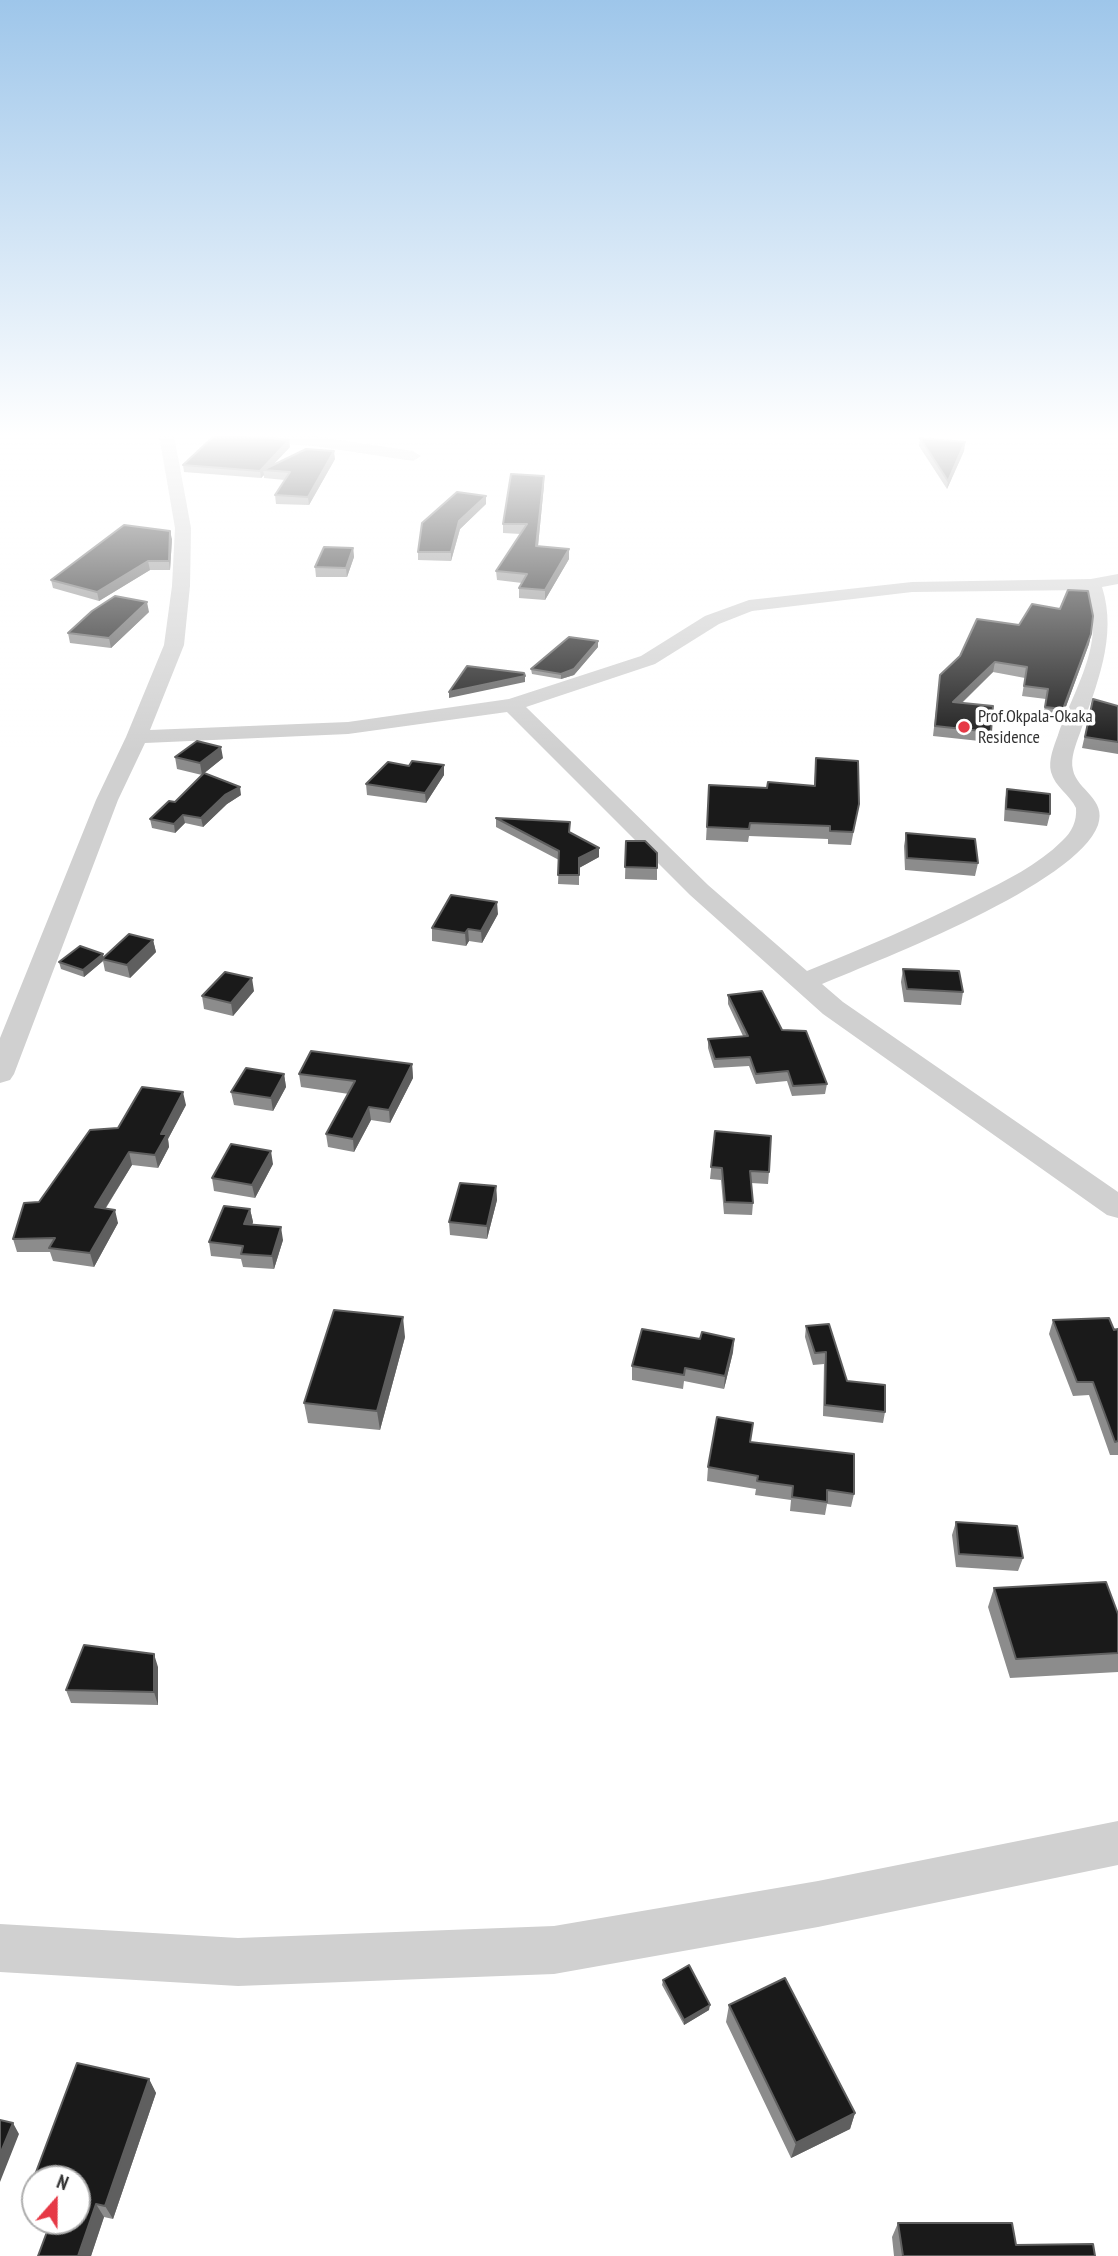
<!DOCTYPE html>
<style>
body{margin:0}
#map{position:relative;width:1118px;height:2256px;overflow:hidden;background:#fff;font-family:"PT Sans Narrow",sans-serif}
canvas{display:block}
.north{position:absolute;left:21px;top:2165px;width:70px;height:70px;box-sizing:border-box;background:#fff;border:2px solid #adadad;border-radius:50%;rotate:21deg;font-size:19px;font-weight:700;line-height:28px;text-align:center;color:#333}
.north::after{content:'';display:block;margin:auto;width:24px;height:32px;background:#e63946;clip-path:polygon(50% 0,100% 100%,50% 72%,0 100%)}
</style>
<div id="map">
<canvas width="1118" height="2256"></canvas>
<div class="north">N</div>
</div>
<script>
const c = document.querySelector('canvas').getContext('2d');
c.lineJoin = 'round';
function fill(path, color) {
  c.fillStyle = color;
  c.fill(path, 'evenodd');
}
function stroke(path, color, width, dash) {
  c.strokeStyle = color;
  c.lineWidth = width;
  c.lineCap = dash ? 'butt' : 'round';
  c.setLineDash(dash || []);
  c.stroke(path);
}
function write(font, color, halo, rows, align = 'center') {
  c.font = font + ' "PT Sans Narrow",sans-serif';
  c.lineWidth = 7;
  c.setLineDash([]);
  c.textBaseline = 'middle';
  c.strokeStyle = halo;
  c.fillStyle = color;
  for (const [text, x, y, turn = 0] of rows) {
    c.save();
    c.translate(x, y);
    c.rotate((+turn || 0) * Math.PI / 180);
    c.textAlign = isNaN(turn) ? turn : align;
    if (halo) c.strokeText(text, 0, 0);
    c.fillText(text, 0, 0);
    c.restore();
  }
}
fill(new Path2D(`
 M159,435H174L191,528L190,586L184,645L150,730L348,722L509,699L641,656L705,616L749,600L912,582L1091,579L1118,574V584L1102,587C1118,637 1096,686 1080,733C1076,744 1070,758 1073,770C1077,790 1107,799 1098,825C1077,884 882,959 822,984L843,1002L1118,1192V1218L1107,1215L823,1014L690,895L507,712L348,734L145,743L118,800L14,1074L10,1080L0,1083V1038L96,800L126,737L164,645L172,586L175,528ZM1085,590C1109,638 1074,689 1058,735C1054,746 1048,760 1051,772C1055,787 1070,795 1076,808C1077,821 1072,832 1062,841C1038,865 1005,881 975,896C920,924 864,948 807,971L708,885L526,707L655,664L719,624L752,611L912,592Z
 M232,435L313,436L413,451L421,456L413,461L313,446L239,440Z
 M1118,1821V1865L818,1927L554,1974L238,1986L0,1972V1924L238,1938L554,1926L818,1881Z`), '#d0d0d0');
fill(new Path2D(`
 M920,438L965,442L964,451L947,489L919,446Z
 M290,447L272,466L335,459L309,505L276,504L275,495L285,480L264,478V475L261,478L184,472L183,465Z
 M544,485L538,546L569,549V559L545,600L519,598V588L522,583L497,580L496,571L521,534L503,533V524Z
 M486,496V504L460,529L451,561L418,560V552Z
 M172,539L170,570H150L99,601L53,588L51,580Z
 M353,548L354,557L347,577H316L315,567Z
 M149,612L111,648L70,643L68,633Z
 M1019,625L1091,634L1089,644L1061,720L1043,717L1046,699L1022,696L1025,678L993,672L962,703L991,732L989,742L933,736L940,675L960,656Z
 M598,641V647L574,675L561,679L532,674L531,669Z
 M1093,699L1118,706V754L1082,748Z
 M175,757L223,758L204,773L241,795L227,804L203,827L185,823L175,833L152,828L150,819L175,802L202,775L177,769Z
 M816,758L859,804L851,845L828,844V839L749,836L748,842L706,840L709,785L767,788L814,786Z
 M444,765V775L426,803L367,795L366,784Z
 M1007,789L1050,814L1047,826L1004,821L1005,801Z
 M496,818L570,833L599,848V857L579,868V885L558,884L559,860L496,827Z
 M906,834L978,863L975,876L905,870L904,846Z
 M626,841L657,853V880L625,879Z
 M498,914L482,943L469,941L466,946L432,941V928Z
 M153,940L156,952L130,978L105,971L103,961L84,977L61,969L59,962L104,957Z
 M903,969L963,992L961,1005L904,1002L901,982Z
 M254,991L233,1016L204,1009L202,996Z
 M728,995L782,1030L827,1084L825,1094L792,1096L787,1081L756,1084L749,1066L714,1068L708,1048V1039L743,1036L728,1004Z
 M412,1064L413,1078L390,1123L371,1120L354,1152L328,1147L326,1134L349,1094L301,1087L299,1074Z
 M284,1074L286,1087L273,1111L234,1105L231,1092Z
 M186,1105L168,1139L169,1147L158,1168L132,1165L106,1208L118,1223L94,1267L53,1261L50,1252H17L13,1239L39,1202L118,1128Z
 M715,1131L769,1172L768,1184L751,1183L753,1203L752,1215L724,1214L721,1180L710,1179Z
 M273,1164L255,1198L214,1191L212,1178Z
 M496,1186L497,1200L487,1239L450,1235L449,1222Z
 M250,1209L253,1222L252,1225L283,1240L274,1269L243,1267L241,1259L211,1256L209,1242Z
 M1053,1320L1118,1329V1455H1110L1089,1395L1073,1396L1049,1334Z
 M806,1326L847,1381L885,1412L883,1423L823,1416L824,1364L813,1365L805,1337Z
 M405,1337L380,1430L308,1423L304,1403Z
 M700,1339H734L733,1352L724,1389L684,1381L683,1389L632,1380V1366Z
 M750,1442L854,1494L851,1507L827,1504L825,1515L790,1511L791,1500L755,1495L756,1489L707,1481L708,1467Z
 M956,1522L1023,1558L1018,1571L956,1567L952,1535Z
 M994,1588L1118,1653V1672L1010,1678L988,1607Z
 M158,1667V1705L71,1703L66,1690Z
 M663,1980L709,2010L684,2025L662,1985Z
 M729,2005L855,2113L850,2129L791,2158L726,2022Z
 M77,2063L149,2079L156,2093L113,2219L104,2217L91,2256H38L51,2221H77V2179H35V2197L30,2188Z
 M898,2223L1016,2245L1095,2256H894L892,2237Z`), '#8c8c8c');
fill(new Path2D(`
 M289,440L290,447L268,470H263L264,475L261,478L260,471Z
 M965,442L964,451L947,489L948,481Z
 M334,451L335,459L309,505L308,497Z
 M544,476V485L537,556L536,546Z
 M486,496V504L460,529L451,561V552L459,521Z
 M170,531L172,539L170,570L169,561Z
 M353,548L354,557L347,577L346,568Z
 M569,549V559L545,600V590Z
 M148,561L150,570L99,601L97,592Z
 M147,602L149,612L111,648L109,638Z
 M1091,634L1089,644L1061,720L1063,709Z
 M598,641V647L574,675L561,679V674Z
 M995,662L993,672L951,713L953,702Z
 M525,676V682L449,698V692Z
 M221,747L223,758L202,775L200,763Z
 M444,765V775L426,803L425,793Z
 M240,787L241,795L227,804L203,827L201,818L225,795Z
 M183,815L185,823L175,833L174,824Z
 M599,848V857L579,868V858Z
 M497,902L498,914L482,943L481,931Z
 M468,929L469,941L466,946L465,933Z
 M153,940L156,952L130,978L127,965Z
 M103,954L104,959H102L103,961L84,977L83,970Z
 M252,978L254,991L233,1016L231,1003Z
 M412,1064L413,1078L390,1123L389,1110Z
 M284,1074L286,1087L273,1111L271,1098Z
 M183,1092L186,1105L168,1139L169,1147L158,1168L155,1155L161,1134Z
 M369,1107L371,1120L354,1152L353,1139Z
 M271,1151L273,1164L255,1198L252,1185Z
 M129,1152L132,1165L98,1220L95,1207Z
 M496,1186L497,1200L487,1239V1226Z
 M250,1209L253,1222L247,1238L244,1224Z
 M115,1210L118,1223L94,1267L90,1253Z
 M281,1227L283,1240L274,1269L272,1256Z
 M403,1317L405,1337L380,1430L377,1411Z
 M734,1339L733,1352L724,1389L725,1376Z
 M154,1654L158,1667V1705L154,1692Z
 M710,2005L709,2010L684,2025V2020Z
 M149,2079L156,2093L113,2219L105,2206Z
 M855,2113L850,2129L791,2158L796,2143Z
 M13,2123L19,2134L0,2182V2154Z
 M96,2204L104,2217L91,2256H78Z`), '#5f5f5f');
const building = new Path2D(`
 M215,435H238L289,440L260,471L183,465Z
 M920,438L965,442L948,481Z
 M306,449L334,451L308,497L275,495L290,472L263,470Z
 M511,474L544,476L536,546L569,549L545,590L519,588L527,574L496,571L527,524H503Z
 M457,492L486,496L459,521L451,552H418L422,523Z
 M124,525L170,531L169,561H148L97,592L51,580Z
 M324,547L353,548L346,568L315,567Z
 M1068,590L1088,591L1093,616L1091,634L1063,709L1045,707L1048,689L1024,686L1027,667L995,662L953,702L993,706L991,732L935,726L940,675L960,656L977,619L1019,625L1032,604L1060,609Z
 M115,596L147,602L109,638L68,633L92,611Z
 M569,637L598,641L574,669L561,674L531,669Z
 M467,666L524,673L525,676L449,692Z
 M1093,699L1118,706V742L1085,737Z
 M197,741L221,747L200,763L175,757Z
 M816,758L858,761L859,804L853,832L830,831V826L750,823L749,829L707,827L709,785L767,788L768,782L815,786Z
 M412,761L444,765L425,793L366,784L388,762L409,766Z
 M204,773L240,787L225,795L201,818L183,815L174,824L150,819L169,801L175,802Z
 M1007,789L1050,794V814L1006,809Z
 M496,818L570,822L569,832L599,848L579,858V875H558L559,851Z
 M906,833L975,839L978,863L907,858Z
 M626,841H645L657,853V868L625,867Z
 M451,895L497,902L481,931L468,929L465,933L432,928Z
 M129,934L153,940L127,965L102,959Z
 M80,946L103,954L83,970L59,962Z
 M903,969L959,971L963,992L907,989Z
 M225,972L252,978L231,1003L202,996Z
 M762,991L782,1030L806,1031L827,1084L793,1086L788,1071L756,1074L750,1057L715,1059L708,1039L748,1036L728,995Z
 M311,1051L412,1064L389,1110L369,1107L353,1139L326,1134L355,1081L299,1074Z
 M246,1068L284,1074L271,1098L231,1092Z
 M142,1087L183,1092L161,1134H167L155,1155L129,1152L95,1207L115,1210L90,1253L49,1248L55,1238L13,1239L24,1203L39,1202L90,1130L118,1128Z
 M715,1131L771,1136L769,1172L750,1171L753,1203L725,1202L722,1168L711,1167Z
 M231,1144L271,1151L252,1185L212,1178Z
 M460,1183L496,1186L487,1226L449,1222Z
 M224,1206L250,1209L244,1224L281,1227L272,1256L241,1254L243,1246L209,1242Z
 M334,1310L403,1317L377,1411L304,1403Z
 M1109,1318L1114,1330L1118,1329V1441L1115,1442L1093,1382H1077L1053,1320Z
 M829,1324L847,1381L885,1385V1412L825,1405L826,1352L815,1353L806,1326Z
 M642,1329L700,1339L702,1332L734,1339L725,1376L685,1368L684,1375L632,1366Z
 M717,1417L753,1423L750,1442L854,1454V1494L827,1490V1502L792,1497L793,1486L757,1481L758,1476L708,1467Z
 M956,1522L1017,1526L1023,1558L959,1554Z
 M1106,1582L1118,1614V1653L1016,1659L994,1588Z
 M84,1645L154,1654V1692L66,1690Z
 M689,1965L710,2005L684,2020L663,1980Z
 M785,1978L855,2113L796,2143L729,2005Z
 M77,2063L149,2079L105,2206L96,2204L78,2256H38L51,2221H77V2179H35V2190L30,2188Z
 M0,2120L13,2123L0,2154Z
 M898,2223H1012L1016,2245L1093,2244L1095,2256H903Z`);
fill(building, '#1a1a1a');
stroke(building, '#5f5f5f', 2);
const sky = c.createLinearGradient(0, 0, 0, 751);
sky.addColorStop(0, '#9ec6ea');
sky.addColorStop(0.58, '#fff');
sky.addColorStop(1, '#ffffff00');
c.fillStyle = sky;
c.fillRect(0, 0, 1118, 751);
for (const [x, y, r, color] of [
 [964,727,7,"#e63946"]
]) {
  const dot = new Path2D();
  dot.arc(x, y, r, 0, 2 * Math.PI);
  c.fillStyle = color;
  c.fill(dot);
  stroke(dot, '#fff', 2.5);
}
write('18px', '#333', '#fff', [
 ["Prof.Okpala-Okaka",978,717],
 ["Residence",978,738]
], 'left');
</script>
